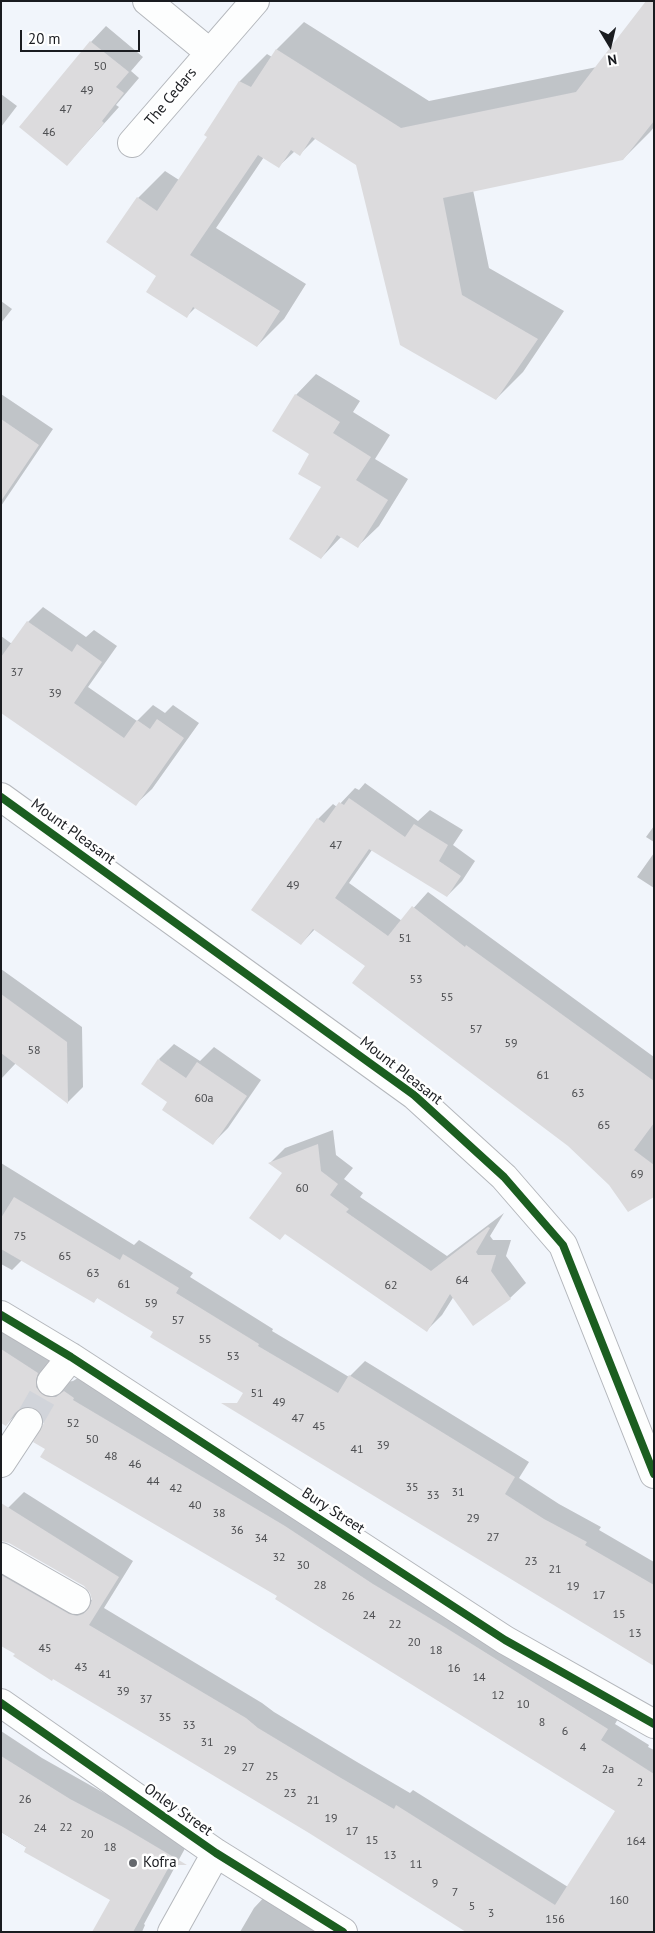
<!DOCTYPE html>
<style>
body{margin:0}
#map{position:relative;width:655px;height:1933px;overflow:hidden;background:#f1f5fb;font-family:"PT Sans",sans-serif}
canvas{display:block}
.frame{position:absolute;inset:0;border:2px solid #1a1c20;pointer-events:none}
.north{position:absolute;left:585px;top:20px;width:50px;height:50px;-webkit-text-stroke:4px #fff;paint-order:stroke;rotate:171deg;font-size:14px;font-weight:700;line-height:20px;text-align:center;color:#1a1c20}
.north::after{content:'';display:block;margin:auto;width:18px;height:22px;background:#1a1c20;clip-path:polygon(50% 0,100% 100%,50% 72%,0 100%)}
.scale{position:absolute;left:20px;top:30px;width:120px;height:22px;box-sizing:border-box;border:2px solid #1a1c20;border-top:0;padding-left:6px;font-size:15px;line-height:18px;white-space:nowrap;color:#1a1c20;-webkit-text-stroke:4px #fff;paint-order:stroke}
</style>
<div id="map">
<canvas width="655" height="1933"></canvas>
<div class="frame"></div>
<div class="north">N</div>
<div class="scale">20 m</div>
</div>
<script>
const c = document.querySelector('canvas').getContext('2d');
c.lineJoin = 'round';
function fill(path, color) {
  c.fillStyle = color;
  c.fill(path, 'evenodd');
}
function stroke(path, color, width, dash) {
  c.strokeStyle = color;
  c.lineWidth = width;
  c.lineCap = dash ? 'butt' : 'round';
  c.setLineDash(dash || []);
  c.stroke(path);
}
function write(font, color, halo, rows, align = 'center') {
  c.font = font + ' "PT Sans",sans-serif';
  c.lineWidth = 5;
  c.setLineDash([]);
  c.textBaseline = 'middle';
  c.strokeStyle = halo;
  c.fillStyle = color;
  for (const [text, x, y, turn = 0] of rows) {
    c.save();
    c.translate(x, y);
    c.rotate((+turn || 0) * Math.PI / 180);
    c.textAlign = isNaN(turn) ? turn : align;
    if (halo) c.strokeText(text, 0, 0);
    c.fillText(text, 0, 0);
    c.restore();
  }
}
fill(new Path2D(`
 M654,1V127L650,132L623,159L473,190L489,268L564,311L523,372L496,399L357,164L316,138L300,154L295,151L279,166L264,157L216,228L306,284L284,319L257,346L196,307L187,316L138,198L165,171L179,180L209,137L206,135L240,81L267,54L272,57L277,49L304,22L429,101L597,67Z
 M106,26L143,57L131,71L139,78L116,105L119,107L67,165L91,42Z
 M1,94L17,106L1,127Z
 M1,301L12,309L1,323Z
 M316,374L360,401L353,412L390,435L375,459L408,479L379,526L358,546L342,536L321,558L322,487L311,454L296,395Z
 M1,394L53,429L1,506Z
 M43,607L86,637L94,630L117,646L88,687L137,721L153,705L165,713L173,705L199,723L152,789L136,804L1,712V636L12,644L28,622Z
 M365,783L418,821L430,810L463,830L453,845L475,861L462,881L447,896L372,850L349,883L402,921L428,892L654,1057V1195L610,1184L569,1145L367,966L315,929L301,944L253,910L318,819L333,804L337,807L355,788L359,790Z
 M654,826V842L646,837Z
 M654,853V888L637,877Z
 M1,969L82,1027L83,1087L68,1102L16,1063L1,1079Z
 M174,1044L200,1061L214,1047L261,1080L228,1128L213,1143L159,1059Z
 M333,1130L336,1155L353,1168L344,1179L363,1193L360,1197L447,1256L504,1213L490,1236L493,1240H511L506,1256L526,1283L510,1298L474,1324L454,1296L442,1315L427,1330L284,1173L270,1163L285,1148Z
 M1,1163L134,1245L139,1240L193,1273L190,1277L273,1329L272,1331L324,1362L349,1377L365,1361L529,1462L519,1478L559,1504L601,1527L599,1530L654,1562V1664L245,1393L155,1331L98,1297L94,1301L22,1260L12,1270L1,1264Z
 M1,1323L53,1357L66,1382L73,1381L81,1376L622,1712L615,1724L649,1745L648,1747L654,1750V1917L644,1932L350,1857L1,1644V1543L3,1548L84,1598L93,1600L91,1592L8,1508L24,1492L133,1561L104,1608L262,1703L274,1712L357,1762L410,1793L413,1790L568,1887L616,1811L46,1448L45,1422L43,1414L37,1408L28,1405L24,1406L6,1425L1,1422Z
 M1,1731L42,1758L189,1841L144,1924L145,1925L142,1932H94L111,1899L1,1832Z
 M268,1893L320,1932H240L254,1908Z`), '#0003');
fill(new Path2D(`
 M646,1H654V121L623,160L443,198L462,295L538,339L496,400L400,345L356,165L312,137L300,156L291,150L279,168L258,155L190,255L280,311L257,347L193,307L187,318L146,292L156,276L106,242L137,197L157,211L207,137L204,135L239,81L251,87L276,49L401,128L576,92Z
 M90,41L129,72L116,87L124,93L102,121L104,123L67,166L19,127Z
 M295,394L340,422L333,433L371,457L356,480L388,500L358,548L337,535L321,559L289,539L321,487L298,474L309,454L272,431Z
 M1,419L39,445L1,501Z
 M27,621L72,652L77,644L102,662L74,703L124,738L137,720L150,729L157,719L184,738L136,806L1,713V657Z
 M349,798L405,837L414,824L448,845L439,861L461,876L447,897L369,849L335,898L388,936L412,906L465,947L466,945L654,1081V1123L634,1150L654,1165V1197L628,1212L609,1185L568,1146L352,983L365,966L313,929L301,945L251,910L317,818L324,823L339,802L344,805Z
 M1,994L67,1042L68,1104L1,1053Z
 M158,1059L186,1078L197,1062L247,1096L213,1145L162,1110L167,1102L141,1084Z
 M318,1144L321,1171L338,1184L330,1195L349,1209L346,1212L431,1271L488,1227L490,1228L476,1252L478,1255H496L491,1271L511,1299L473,1326L450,1294L427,1332L285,1234L280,1240L249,1218L282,1173L268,1163Z
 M14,1197L120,1260L123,1254L179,1288L176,1293L259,1344L258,1346L338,1393L349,1375L515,1477L505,1494L544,1519L587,1542L585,1545L654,1585V1666L221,1403H237L243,1393L150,1337L153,1332L97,1298L94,1303L1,1249V1218Z
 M1,1349L38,1373L36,1380V1387L42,1394L49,1397H56L64,1391L74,1398L73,1400L285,1526L373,1584L443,1626L608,1729L601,1740L654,1774V1932H466L309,1833L53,1679L52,1681L13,1656L15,1654L1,1646V1575L69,1614L77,1616L83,1614L89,1608L92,1600L90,1593L84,1586L9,1543L1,1541V1503L119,1577L89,1625L246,1718L258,1728L341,1778L394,1809L396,1805L555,1905L615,1811L324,1630L275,1599L277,1596L40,1457L45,1449L33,1442L44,1423L42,1415L37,1409L29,1406L21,1408L15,1413L6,1426L1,1423Z
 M1,1756L70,1799L123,1827L187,1865H170L133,1932H92L110,1900L24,1852L26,1847L1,1832Z`), '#dcdbdd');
stroke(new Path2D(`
 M28,1422L51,1382`), '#d1d4da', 28, [28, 14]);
const minor = new Path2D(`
 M147,1L209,52
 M132,143L255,1
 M1,797L414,1095L504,1177L563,1245L654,1474
 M1,1315L71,1357L505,1640L654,1724
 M51,1382L71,1357
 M1,1463L28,1422
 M1,1557L76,1600
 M1,1703L216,1853L343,1932
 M172,1932L216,1853`);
stroke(minor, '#b4b7bc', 30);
stroke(minor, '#fdfefe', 28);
stroke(new Path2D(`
 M1,797L414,1095L504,1177L563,1245L654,1474
 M1,1315L71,1357L505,1640L654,1724
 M1,1703L216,1853L343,1932`), '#1b5e20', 8);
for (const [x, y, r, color] of [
 [133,1863,5,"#65686d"]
]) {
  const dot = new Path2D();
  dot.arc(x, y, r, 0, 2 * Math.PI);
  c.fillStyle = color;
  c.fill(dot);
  stroke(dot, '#fff', 2);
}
write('12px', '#4c4d50', null, [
 ["50",100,67],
 ["49",87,91],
 ["47",66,110],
 ["46",49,133],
 ["37",17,673],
 ["39",55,694],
 ["47",336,846],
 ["49",293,886],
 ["51",405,939],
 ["53",416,980],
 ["55",447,998],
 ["57",476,1030],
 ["59",511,1044],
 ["58",34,1051],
 ["61",543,1076],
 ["63",578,1094],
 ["60a",204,1099],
 ["65",604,1126],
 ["69",637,1175],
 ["60",302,1189],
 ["75",20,1237],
 ["65",65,1257],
 ["63",93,1274],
 ["64",462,1281],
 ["61",124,1285],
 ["62",391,1286],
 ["59",151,1304],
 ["57",178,1321],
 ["55",205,1340],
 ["53",233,1357],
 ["51",257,1394],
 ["49",279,1403],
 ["47",298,1419],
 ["52",73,1424],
 ["45",319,1427],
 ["50",92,1440],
 ["39",383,1446],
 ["41",357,1450],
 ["48",111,1457],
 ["46",135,1465],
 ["44",153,1482],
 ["35",412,1488],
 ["42",176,1489],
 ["31",458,1493],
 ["33",433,1496],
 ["40",195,1506],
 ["38",219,1514],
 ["29",473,1519],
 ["36",237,1531],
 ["27",493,1538],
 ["34",261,1539],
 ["32",279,1558],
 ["23",531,1562],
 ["30",303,1566],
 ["21",555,1570],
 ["28",320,1586],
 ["19",573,1587],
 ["17",599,1596],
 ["26",348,1597],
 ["15",619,1615],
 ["24",369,1616],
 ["22",395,1625],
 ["13",635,1634],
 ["20",414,1643],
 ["45",45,1649],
 ["18",436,1651],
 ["43",81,1668],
 ["16",454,1669],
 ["41",105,1675],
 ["14",479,1678],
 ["39",123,1692],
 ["12",498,1696],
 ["37",146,1700],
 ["10",523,1705],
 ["35",165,1718],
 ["8",542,1723],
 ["33",189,1726],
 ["6",565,1732],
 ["31",207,1743],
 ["4",583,1748],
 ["29",230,1751],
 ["27",248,1768],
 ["2a",608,1770],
 ["25",272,1777],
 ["2",640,1783],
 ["23",290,1794],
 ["26",25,1800],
 ["21",313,1801],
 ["19",331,1819],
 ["22",66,1828],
 ["24",40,1829],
 ["17",352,1832],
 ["20",87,1835],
 ["15",372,1841],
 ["164",636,1842],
 ["18",110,1848],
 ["13",390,1856],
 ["11",416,1865],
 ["9",435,1884],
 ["7",455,1893],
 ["160",619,1901],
 ["5",472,1907],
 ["3",491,1914],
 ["156",555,1920]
]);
write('15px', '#1a1c20', '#fff', [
 ["The Cedars",171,97,-50],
 ["Mount Pleasant",73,832,36],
 ["Mount Pleasant",401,1071,38],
 ["Bury Street",333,1511,33],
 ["Onley Street",178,1810,35]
]);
write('15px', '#1a1c20', '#fff', [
 ["Kofra",143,1863]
], 'left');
</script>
